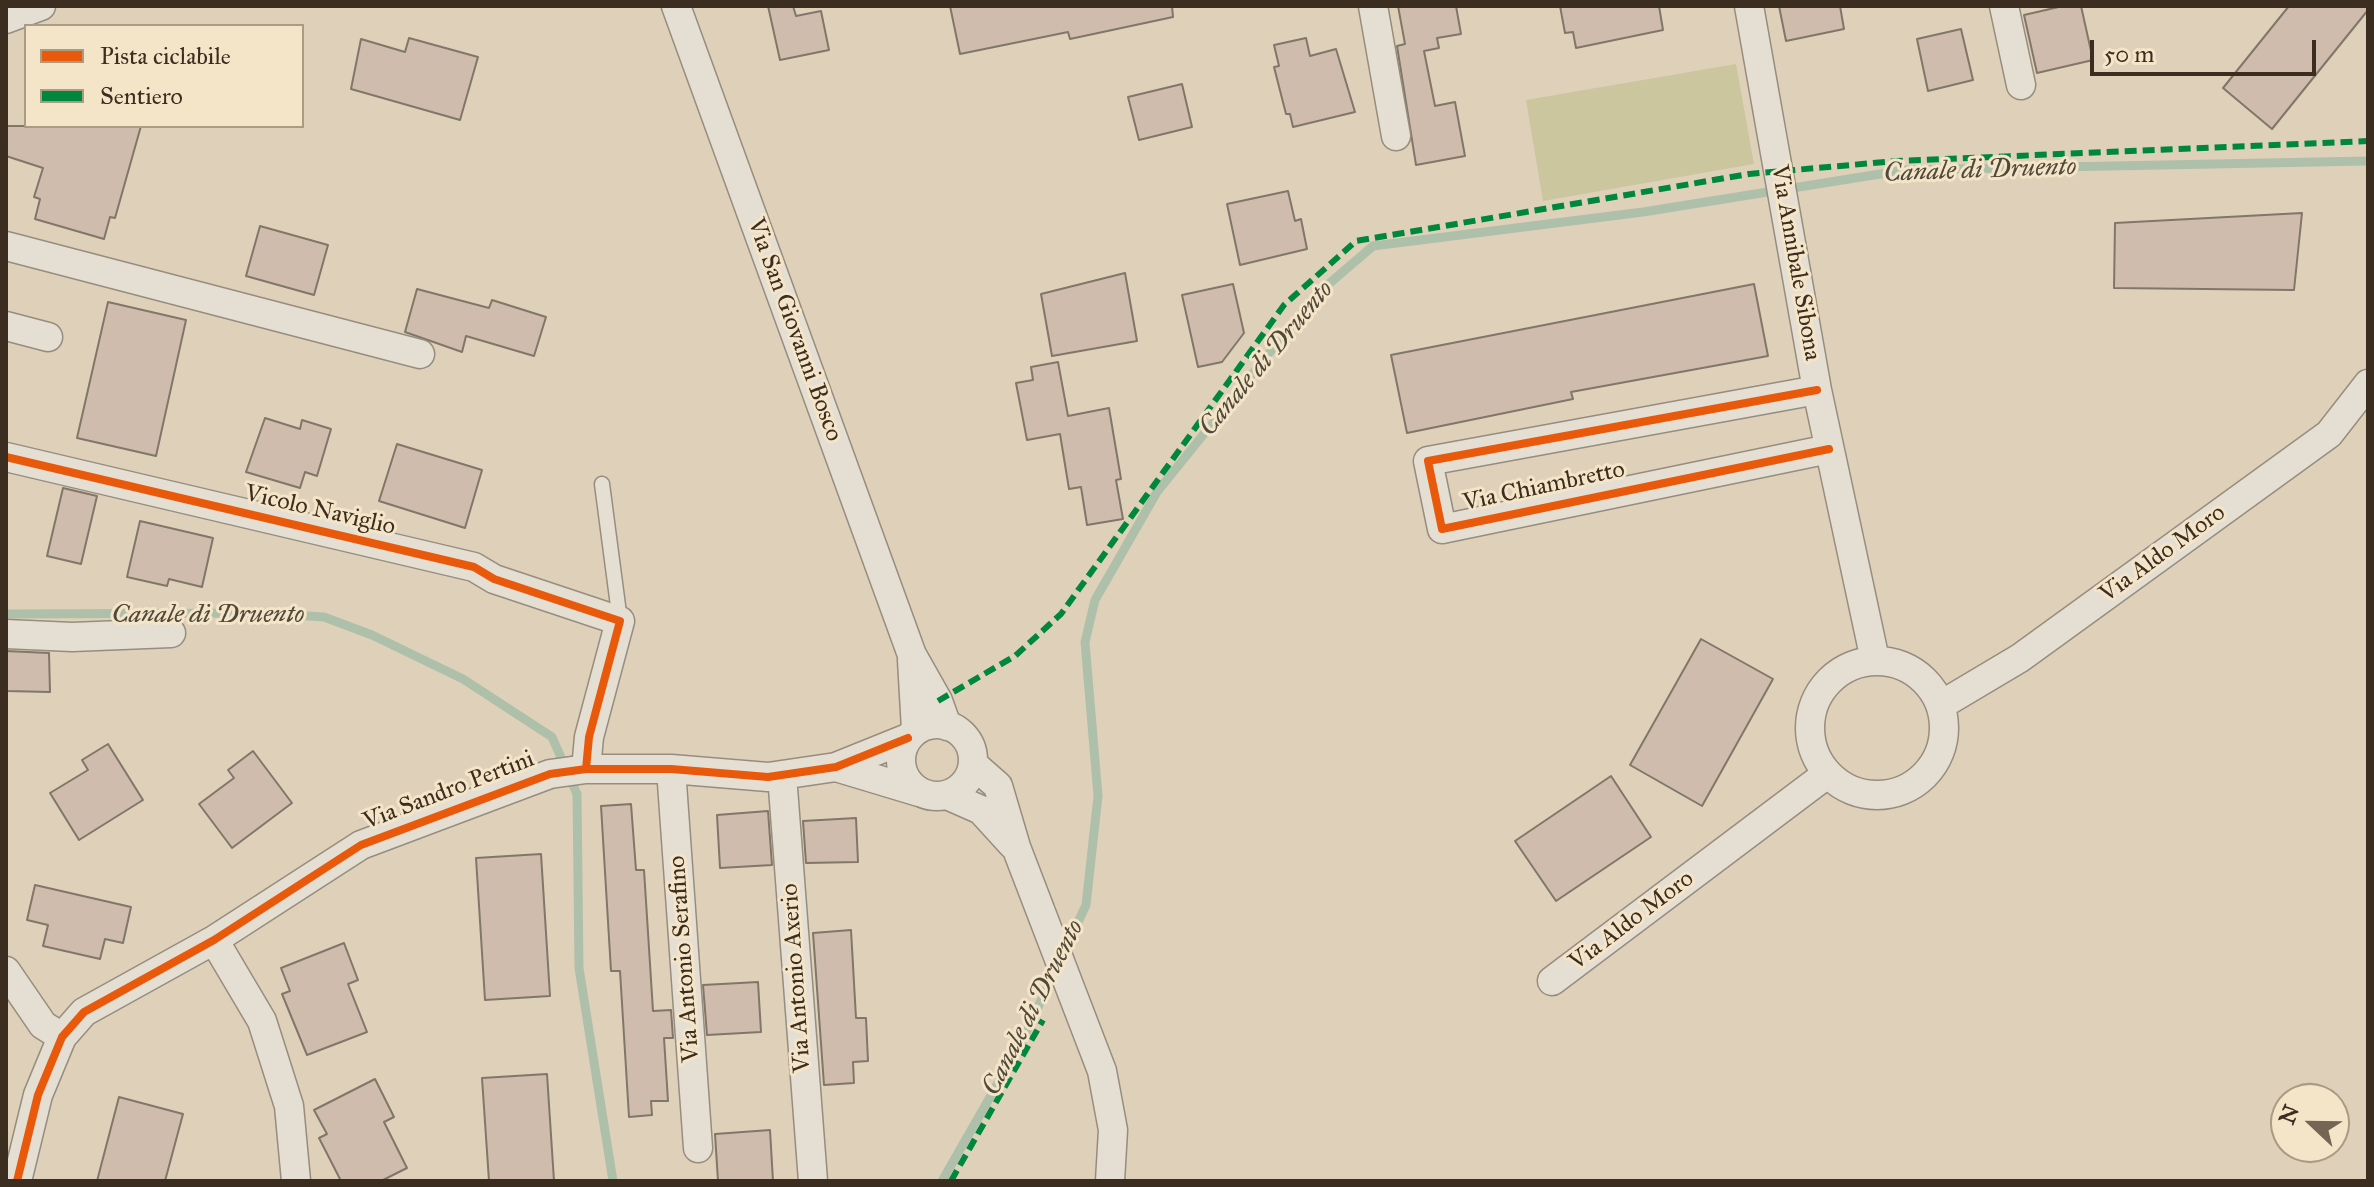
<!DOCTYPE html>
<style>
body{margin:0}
#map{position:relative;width:2374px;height:1187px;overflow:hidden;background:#dfd1b9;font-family:"IM FELL Great Primer",serif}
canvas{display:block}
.frame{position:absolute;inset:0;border:8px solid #3b2d1f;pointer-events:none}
.legend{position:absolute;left:24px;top:24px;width:280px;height:104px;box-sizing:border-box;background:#f4e4c8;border:2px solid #aa9b84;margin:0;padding:10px 14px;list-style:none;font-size:24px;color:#3b2d1f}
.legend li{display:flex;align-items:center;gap:16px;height:40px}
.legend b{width:40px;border:2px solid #aa9b84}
.north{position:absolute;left:2270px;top:1083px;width:80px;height:80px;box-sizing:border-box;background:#f4e4c8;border:2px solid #aa9b84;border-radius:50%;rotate:292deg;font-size:22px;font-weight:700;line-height:32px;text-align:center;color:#3b2d1f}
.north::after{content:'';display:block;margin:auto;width:28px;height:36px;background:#746655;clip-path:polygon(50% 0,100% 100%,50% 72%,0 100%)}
.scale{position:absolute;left:2090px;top:40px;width:226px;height:36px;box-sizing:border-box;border:4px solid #3b2d1f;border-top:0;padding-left:10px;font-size:24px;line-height:28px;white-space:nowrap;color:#3b2d1f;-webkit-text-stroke:6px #f4e4c8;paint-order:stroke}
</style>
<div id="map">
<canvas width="2374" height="1187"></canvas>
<div class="frame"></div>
<ul class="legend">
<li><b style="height:10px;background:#e8590c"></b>Pista ciclabile</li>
<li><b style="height:10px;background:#00873e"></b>Sentiero</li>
</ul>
<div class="north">N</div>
<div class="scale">50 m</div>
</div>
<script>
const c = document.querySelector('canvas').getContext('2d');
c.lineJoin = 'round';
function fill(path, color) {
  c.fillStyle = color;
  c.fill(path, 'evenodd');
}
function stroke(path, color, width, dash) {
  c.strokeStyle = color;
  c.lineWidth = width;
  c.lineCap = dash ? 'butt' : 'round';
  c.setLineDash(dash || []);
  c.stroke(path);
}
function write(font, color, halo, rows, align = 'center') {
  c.font = font + ' "IM FELL Great Primer",serif';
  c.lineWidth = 6;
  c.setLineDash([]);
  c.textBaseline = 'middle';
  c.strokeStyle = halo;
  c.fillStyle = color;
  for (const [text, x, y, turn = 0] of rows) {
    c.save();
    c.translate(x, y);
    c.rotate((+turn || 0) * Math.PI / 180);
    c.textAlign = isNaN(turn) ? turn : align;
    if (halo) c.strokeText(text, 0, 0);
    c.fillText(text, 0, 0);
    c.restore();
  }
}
fill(new Path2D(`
 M1736,64L1754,164L1543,201L1526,100Z`), '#cbc69e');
stroke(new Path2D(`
 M6,614L260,613L324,617L372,635L463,679L552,737L577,794L579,968L613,1181
 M1064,952L1086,905L1098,796L1085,642L1095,600L1157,492L1317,294L1373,246L1643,212L1905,170L2368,161
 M942,1181L1021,1043L1056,969`), '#afc0aa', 9);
const building = new Path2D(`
 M768,6H793L796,16L821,11L829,50L780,60Z
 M950,6H1172L1173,17L1070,39L1068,32L960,54Z
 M1398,6H1456L1461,34L1437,38L1439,48L1424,51L1435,106L1455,102L1465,156L1416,165L1397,46L1405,44Z
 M1560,6H1659L1663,30L1576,48L1573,32L1565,33Z
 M1779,6H1840L1844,29L1786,41Z
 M2063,6H2081L2093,60L2037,73L2024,15Z
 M2289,6H2368V10L2272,129L2223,88Z
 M1961,29L1973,80L1928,91L1917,39Z
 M409,38L478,57L460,120L351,89L361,39L405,52Z
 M1306,38L1310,56L1336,49L1355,112L1293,127L1290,114H1286L1274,67L1279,66L1274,45Z
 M1182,84L1192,127L1139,140L1128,97Z
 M6,126H141L115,218L110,217L104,239L35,219L40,199L34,197L43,168L6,156Z
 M1288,191L1295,221L1301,219L1307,249L1240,265L1227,204Z
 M2302,213L2294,290L2114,288L2115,223Z
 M260,226L328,245L314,295L246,276Z
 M1125,273L1137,341L1052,356L1041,294Z
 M1233,284L1244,333L1222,362L1198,367L1182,295Z
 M1754,284L1768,356L1571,392L1573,399L1407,433L1391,355Z
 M417,289L489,308L492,300L546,317L534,356L466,336L462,352L405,332Z
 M108,302L186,320L156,456L77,438Z
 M1058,362L1068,416L1109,408L1121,479L1116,480L1123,519L1087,525L1081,487L1069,489L1060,434L1027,440L1016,383L1033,380L1031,367Z
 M265,418L300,429L302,420L331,429L317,476L305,472L300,488L246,472Z
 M397,444L482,470L465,528L379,501Z
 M63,488L97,496L81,564L47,556Z
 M140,521L213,538L202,587L169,579L167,586L127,577Z
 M1701,639L1773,679L1702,806L1630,765Z
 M6,651L49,653L50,692L6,691Z
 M108,744L143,800L79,840L50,793L88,770L82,760Z
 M253,751L292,803L232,848L199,804L234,778L228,770Z
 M1611,776L1651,837L1556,901L1515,841Z
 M631,804L636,870H644L653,1011L671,1010L673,1038H664L668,1101H651L652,1115L629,1117L620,971H611L601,806Z
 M768,811L772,865L720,868L717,815Z
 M856,818L858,862L806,863L803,821Z
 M541,854L550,996L485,1000L476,858Z
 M35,885L131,907L123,943L105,939L100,959L43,946L48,925L27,920Z
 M851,930L856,1018H866L868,1061L853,1062L854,1083L824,1085L813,933Z
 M344,943L358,980L348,984L367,1032L307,1055L282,994L290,991L281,968Z
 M758,982L761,1032L707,1035L703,985Z
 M547,1074L554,1181H489L482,1078Z
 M375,1079L394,1117L384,1122L407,1168L381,1181H341L319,1138L327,1134L314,1110Z
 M119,1097L183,1114L165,1181H97Z
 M770,1130L773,1181H718L715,1134Z`);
fill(building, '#cfbcac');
stroke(building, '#807769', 2);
const service = new Path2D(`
 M602,484L620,621`);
const minor = new Path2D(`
 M676,6L912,655L938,701L947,726
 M1373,6L1396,136
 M1749,6L1817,390L1875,660
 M2004,6L2021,85
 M6,19L41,6
 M6,246L420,354
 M6,326L48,337
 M1817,390L1428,461L1442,529L1829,449
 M6,457L474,567L494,579L620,621L589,737L586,769
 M6,634L72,637L171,633
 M912,660L916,730
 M1810 728a67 67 0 1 1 134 0a67 67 0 1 1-134 0Z
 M1941,705L2020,658L2329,434L2368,384
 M901 760a36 36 0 1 1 72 0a36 36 0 1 1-72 0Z
 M973,764L998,786L1016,847L1102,1071L1113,1130L1110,1181
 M836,767L919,792
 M671,769L698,1148
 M782,775L813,1181
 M947,795L981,810L1012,844
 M214,940L262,1021L289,1106L296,1181
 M6,971L43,1025L62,1037
 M1552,981L1827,774
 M17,1181L38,1095L62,1037L84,1012L214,940L361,845L550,774L586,769H671L768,777L836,767L908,738`);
stroke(service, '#978d7e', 17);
stroke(minor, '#978d7e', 31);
stroke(service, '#e5ded2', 14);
stroke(minor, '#e5ded2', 28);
stroke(new Path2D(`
 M938,701L1015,656L1061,614L1284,305L1356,241L1749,174L1896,161L2368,141
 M951,1181L1043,1020`), '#00873e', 6, [12, 6]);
stroke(new Path2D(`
 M1817,390L1428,461L1442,529L1829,449
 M6,457L474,567L494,579L620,621L589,737L586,769
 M17,1181L38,1095L62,1037L84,1012L214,940L361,845L550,774L586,769H671L768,777L836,767L908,738`), '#e8590c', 8);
write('24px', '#3b2d1f', '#f4e4c8', [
 ["Via Annibale Sibona",1795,263,80],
 ["Via San Giovanni Bosco",794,330,70],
 ["Via Chiambretto",1544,487,-12],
 ["Vicolo Naviglio",320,511,13],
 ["Via Aldo Moro",2163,554,-36],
 ["Via Sandro Pertini",449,791,-21],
 ["Via Aldo Moro",1632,921,-37],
 ["Via Antonio Serafino",685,959,-94],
 ["Via Antonio Axerio",797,978,-94]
]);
write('italic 26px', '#4e493a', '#f4e4c8', [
 ["Canale di Druento",1980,171,-2],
 ["Canale di Druento",1267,359,-50],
 ["Canale di Druento",208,616],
 ["Canale di Druento",1034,1008,-63]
]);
</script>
